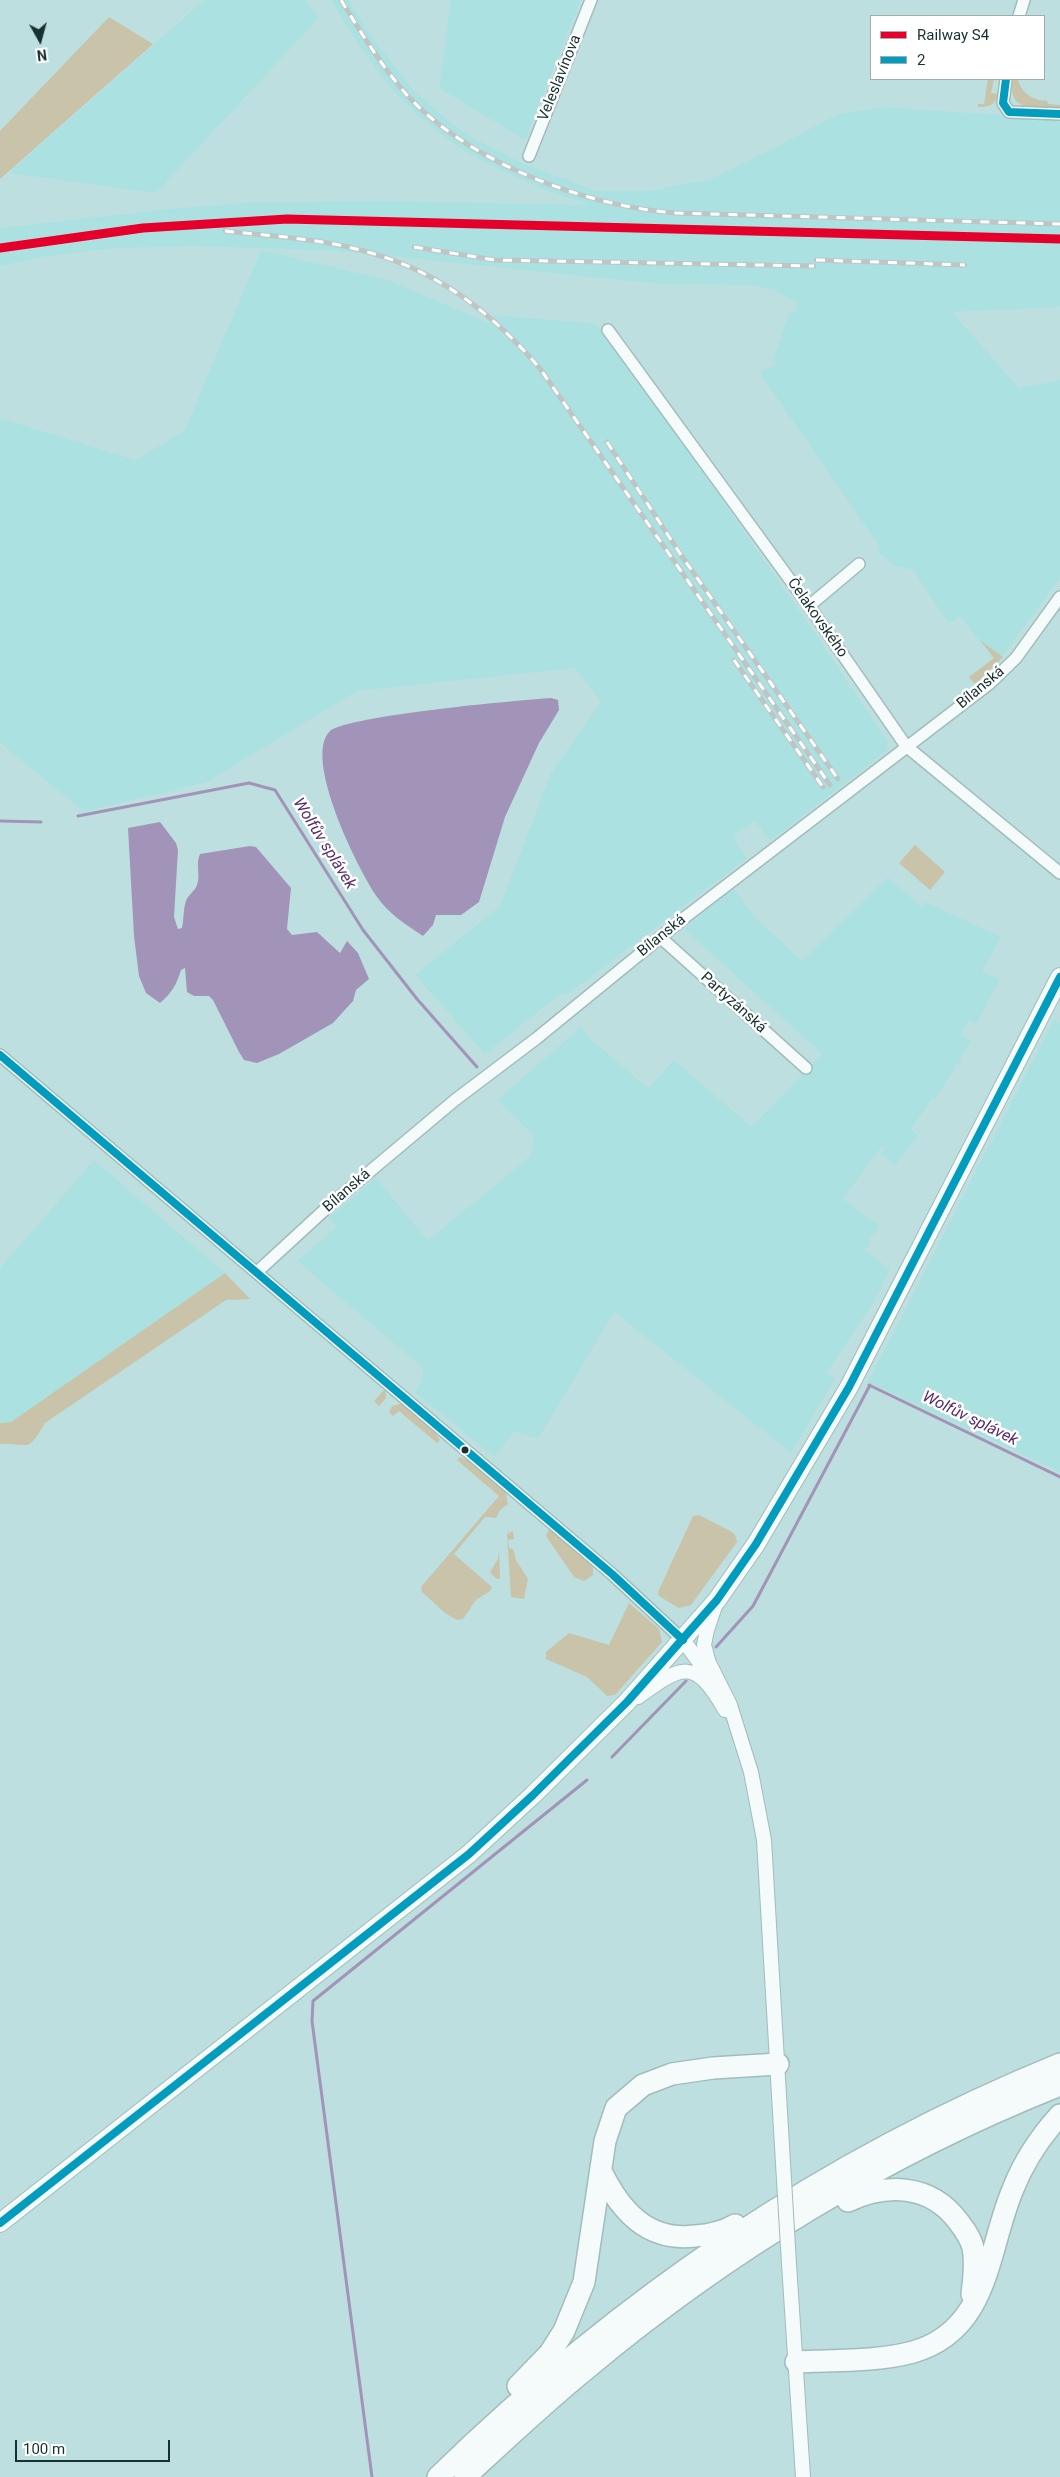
<!DOCTYPE html>
<meta charset="utf-8">
<style>
body{margin:0}
#map{position:relative;width:1060px;height:2477px;overflow:hidden;background:#bedfdf;font-family:Roboto,sans-serif}
canvas{display:block}
.legend{position:absolute;left:870px;top:15px;width:175px;height:65px;box-sizing:border-box;background:#fff;border:1px solid #a2acac;margin:0;padding:6px 9px;list-style:none;font-size:15px;color:#173030}
.legend li{display:flex;align-items:center;gap:10px;height:25px}
.legend b{width:25px;border:1px solid #a2acac}
.north{position:absolute;left:15px;top:15px;width:50px;height:50px;-webkit-text-stroke:4px #fff;paint-order:stroke;rotate:173deg;font-size:14px;font-weight:700;line-height:20px;text-align:center;color:#173030}
.north::after{content:'';display:block;margin:auto;width:18px;height:22px;background:#173030;clip-path:polygon(50% 0,100% 100%,50% 72%,0 100%)}
.scale{position:absolute;left:15px;top:2440px;width:155px;height:22px;box-sizing:border-box;border:2px solid #173030;border-top:0;padding-left:6px;font-size:15px;line-height:18px;white-space:nowrap;color:#173030;-webkit-text-stroke:4px #fff;paint-order:stroke}
</style>
<div id="map">
<canvas width="1060" height="2477"></canvas>
<ul class="legend">
<li><b style="height:6px;background:#e4002b"></b>Railway S4</li>
<li><b style="height:6px;background:#029dbe"></b>2</li>
</ul>
<div class="north">N</div>
<div class="scale">100 m</div>
</div>
<script>
const c = document.querySelector('canvas').getContext('2d');
c.lineJoin = 'round';
function fill(path, color) {
  c.fillStyle = color;
  c.fill(path, 'evenodd');
}
function stroke(path, color, width, dash) {
  c.strokeStyle = color;
  c.lineWidth = width;
  c.lineCap = dash ? 'butt' : 'round';
  c.setLineDash(dash || []);
  c.stroke(path);
}
function write(font, color, halo, rows, align = 'center') {
  c.font = font + ' Roboto,sans-serif';
  c.lineWidth = 5;
  c.setLineDash([]);
  c.textBaseline = 'middle';
  c.strokeStyle = halo;
  c.fillStyle = color;
  for (const [text, x, y, turn = 0] of rows) {
    c.save();
    c.translate(x, y);
    c.rotate((+turn || 0) * Math.PI / 180);
    c.textAlign = isNaN(turn) ? turn : align;
    if (halo) c.strokeText(text, 0, 0);
    c.fillText(text, 0, 0);
    c.restore();
  }
}
fill(new Path2D(`
 M204,0H305L319,18L156,193L8,173Z
 M331,0H349L370,34L413,90L435,110L469,136L524,164L596,191H649L710,179L770,150L838,114L885,107L1060,119V307L952,312L1019,388L1060,380V578L997,663L960,616L949,624L913,570L896,566L877,552L880,547L766,382L760,372L778,363L773,360L789,313L794,314L797,302L773,290L751,285L659,284L340,251L195,246L114,248L42,257L0,266V228L179,208L240,203L377,201L589,205L540,188L488,164L461,149L425,122L402,100L384,79L357,43Z
 M451,0H581L525,140L439,88Z
 M261,250L388,280L489,323L495,315L589,323L603,329L810,626L887,741L888,750L770,841L755,821L733,836L747,858L566,996L563,992L485,1054L415,975L500,906L551,773L601,702L575,668L357,691L207,782L84,812L0,743V418L135,460L184,431Z
 M888,877L921,907L926,902L1001,937L982,972L1000,979L976,1024L969,1020L961,1035L971,1041L960,1059L962,1060L959,1065L957,1064L937,1097L932,1099L911,1129L918,1135L896,1165L880,1154L885,1148L882,1146L843,1199L880,1226L868,1240L871,1243L865,1250L890,1269L873,1303L827,1372L835,1379L791,1453L614,1312L538,1439L515,1431L494,1457L415,1392L421,1383L423,1368L297,1261L336,1227L328,1218L376,1178L428,1240L504,1178L531,1155L533,1135L497,1100L581,1027L591,1039L648,1088L674,1060L752,1127L822,1054L684,929L733,888L755,917L802,961Z
 M1054,1019L1060,1024V1472L868,1382Z
 M94,1160L225,1273L11,1422L0,1423V1268Z`), '#abe2e1');
fill(new Path2D(`
 M109,17L153,44L0,179V131Z
 M988,79H994L991,93L999,94C995,105 989,107 978,107V104H984Z
 M1013,79H1018C1021,94 1033,100 1047,101L1048,104L1060,105V108C1036,107 1006,113 1013,79Z
 M981,641L1003,657L975,684L969,677L994,658Z
 M915,845L945,872L930,890L899,863Z
 M225,1273L250,1299L226,1300L45,1423C27,1454 30,1443 0,1444V1423L11,1422Z
 M385,1389L386,1398L379,1406L374,1401Z
 M403,1403L432,1428L440,1440L437,1443L399,1411L393,1416L389,1412L392,1406Z
 M460,1457L472,1462L505,1489L508,1504L500,1510L496,1518L485,1517L454,1554L492,1587L490,1591L476,1600L463,1619L457,1620L445,1613L422,1592L421,1587L499,1496L457,1460Z
 M699,1515L732,1532L735,1535L737,1542L691,1605L679,1608L659,1596L658,1592L693,1516Z
 M549,1529H552L593,1564V1575L584,1581L574,1577L546,1536Z
 M513,1531L514,1539L508,1540L509,1548L513,1549L516,1560L528,1579L524,1599L511,1597L507,1534Z
 M499,1548L500,1578L497,1579L490,1572L498,1559Z
 M629,1603L659,1629L662,1642L615,1695L607,1696L587,1677L546,1659V1652L569,1633L609,1645Z`), '#c8c3a9');
fill(new Path2D(`
 M551,698L558,700L559,710L539,743L505,817L479,902L461,915H436L433,925L423,936C406,925 388,913 377,897C359,871 302,758 330,731C347,716 518,700 551,698Z
 M160,822L176,843L178,850L174,917L178,929L182,928C184,920 183,909 186,901C188,895 195,891 197,885C201,874 195,865 200,854L250,846L256,847L291,888L287,929L292,935L317,932L340,953L347,941L358,953L369,979L356,990L353,1001L333,1023L279,1054L257,1063L244,1060L239,1052L213,1000L209,996H194L187,992L185,968L181,970C177,984 171,994 160,1003L146,993L139,976L134,936L128,828Z`), '#a294b8');
stroke(new Path2D(`
 M78,816L249,783L275,790L363,930L417,999L477,1067
 M0,821L41,822
 M869,1385L1060,1477
 M716,1647L753,1606L870,1385
 M612,1757L686,1681
 M372,2477L312,2021L313,2001L587,1780`), '#a294b8', 3);
const minor = new Path2D(`
 M1019,16L1024,0
 M1006,79L1003,103L1009,112L1060,114
 M529,156L591,0
 M608,330L809,606L906,746L1060,873
 M809,606L859,564
 M660,937L806,1068
 M0,1055L612,1574L683,1640
 M257,1272L331,1204L455,1100L537,1038L684,918L989,684L1016,658L1060,597`);
const tertiary = new Path2D(`
 M716,1603L707,1630L704,1645L709,1663L730,1705L751,1772L764,1840L783,2163
 M683,1640L708,1674
 M638,1697C682,1665 695,1657 725,1710
 M789,2264L803,2477`);
const primary = new Path2D(`
 M0,2223L469,1854L533,1795L627,1702L717,1600L756,1544L849,1387L1060,977`);
const motorway = new Path2D(`
 M601,2171C620,2210 647,2242 695,2236C709,2235 723,2232 735,2225
 M848,2201C887,2183 930,2184 958,2221C964,2229 971,2238 973,2248C976,2262 974,2279 972,2294
 M796,2362C834,2360 876,2362 913,2352C990,2330 987,2250 1013,2189C1024,2161 1040,2137 1060,2115
 M518,2386L550,2353L564,2331L584,2282L605,2141L616,2108L643,2085L672,2074L713,2068L778,2064
 M438,2477C621,2299 824,2160 1060,2064
 M465,2477C505,2440 544,2403 586,2369C727,2251 889,2153 1060,2085`);
stroke(minor, '#a2bcbc', 14);
stroke(tertiary, '#a2bcbc', 16);
stroke(primary, '#a2bcbc', 20);
stroke(motorway, '#a2bcbc', 24);
stroke(minor, '#f5fafa', 11);
stroke(tertiary, '#f5fafa', 14);
stroke(primary, '#f5fafa', 18);
stroke(motorway, '#f5fafa', 21);
const rail = new Path2D(`
 M341,0C361,33 381,65 406,94C469,163 585,206 676,213L1060,224
 M225,231C273,236 324,239 371,253C439,272 496,316 541,370L830,785
 M414,247L495,260L814,266
 M816,260L965,265
 M607,442L681,555L838,779
 M734,660L823,787`);
stroke(rail, '#bdc6c6', 5);
stroke(rail, '#fff', 3, [9]);
const tertiaryBridge = new Path2D(`
 M783,2163L789,2264`);
stroke(tertiaryBridge, '#a2bcbc', 16, []);
stroke(tertiaryBridge, '#f5fafa', 14);
stroke(new Path2D(`
 M1006,79L1003,103L1009,112L1060,114
 M0,1055L612,1574L683,1640
 M0,2223L469,1854L533,1795L627,1702L717,1600L756,1544L849,1387L1060,977`), '#029dbe', 8);
stroke(new Path2D(`
 M0,248L143,228L287,219L1060,239`), '#e4002b', 9);
for (const [x, y, r, color] of [
 [465,1450,4.5,"#173030"]
]) {
  const dot = new Path2D();
  dot.arc(x, y, r, 0, 2 * Math.PI);
  c.fillStyle = color;
  c.fill(dot);
  stroke(dot, '#fff', 2);
}
write('15px', '#173030', '#fff', [
 ["Veleslavínova",560,78,-68],
 ["Čelakovského",817,618,55],
 ["Bílanská",981,688,-40],
 ["Bílanská",662,936,-39],
 ["Partyzánská",733,1003,42],
 ["Bílanská",347,1191,-41]
]);
write('italic 16px', '#572c6b', '#fff', [
 ["Wolfův splávek",324,844,58],
 ["Wolfův splávek",970,1419,26]
]);
</script>
